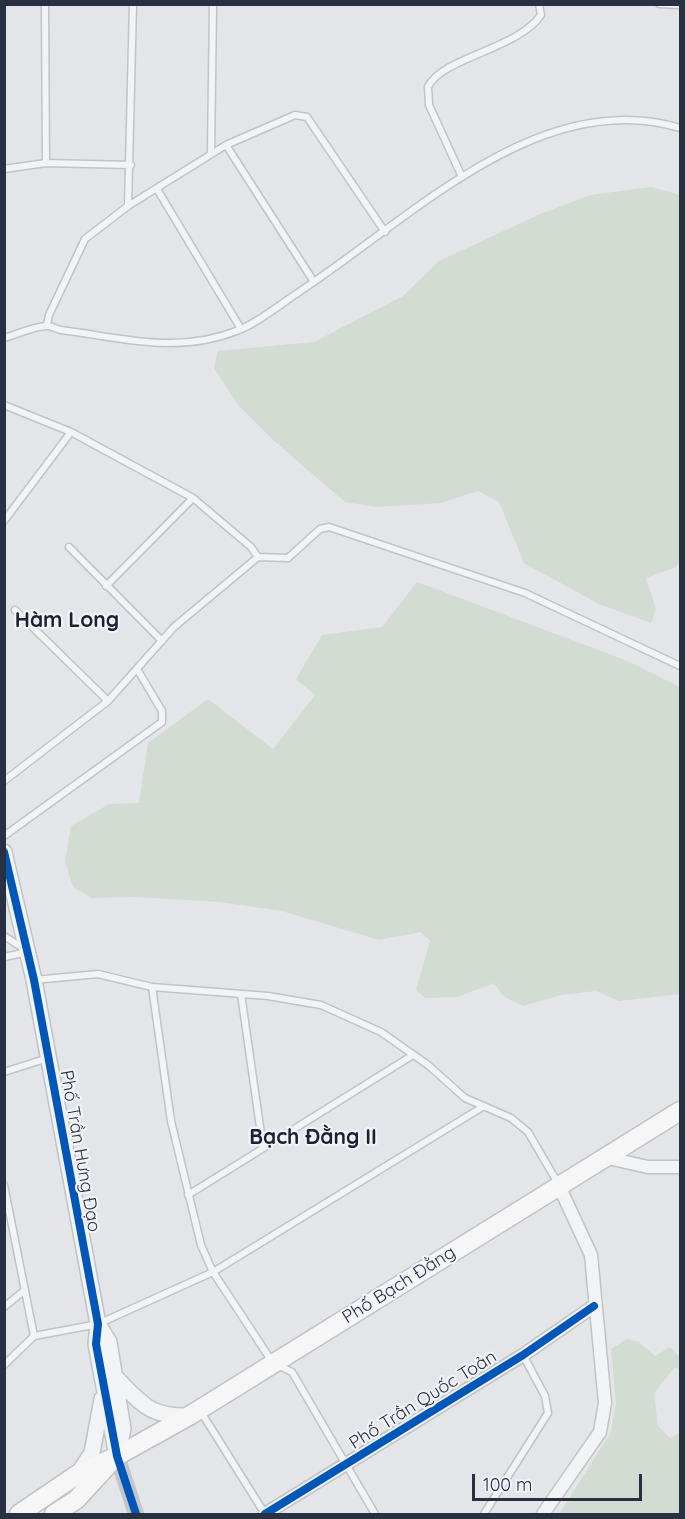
<!DOCTYPE html>
<meta charset="utf-8">
<style>
body{margin:0}
#map{position:relative;width:685px;height:1519px;overflow:hidden;background:#e3e5e8;font-family:Quicksand,sans-serif}
canvas{display:block}
.frame{position:absolute;inset:0;border:6px solid #293042;pointer-events:none}
.scale{position:absolute;left:472px;top:1474px;width:170px;height:27px;box-sizing:border-box;border:3px solid #293042;border-top:0;padding-left:8px;font-size:18px;line-height:21px;white-space:nowrap;color:#293042;-webkit-text-stroke:4px #f1f3f7;paint-order:stroke}
</style>
<div id="map">
<canvas width="685" height="1519"></canvas>
<div class="frame"></div>
<div class="scale">100 m</div>
</div>
<script>
const c = document.querySelector('canvas').getContext('2d');
c.lineJoin = 'round';
function fill(path, color) {
  c.fillStyle = color;
  c.fill(path, 'evenodd');
}
function stroke(path, color, width, dash) {
  c.strokeStyle = color;
  c.lineWidth = width;
  c.lineCap = dash ? 'butt' : 'round';
  c.setLineDash(dash || []);
  c.stroke(path);
}
function write(font, color, halo, rows, align = 'center') {
  c.font = font + ' Quicksand,sans-serif';
  c.lineWidth = 4.5;
  c.setLineDash([]);
  c.textBaseline = 'middle';
  c.strokeStyle = halo;
  c.fillStyle = color;
  for (const [text, x, y, turn = 0] of rows) {
    c.save();
    c.translate(x, y);
    c.rotate((+turn || 0) * Math.PI / 180);
    c.textAlign = isNaN(turn) ? turn : align;
    if (halo) c.strokeText(text, 0, 0);
    c.fillText(text, 0, 0);
    c.restore();
  }
}
fill(new Path2D(`
 M651,187L680,195V560L676,567L646,578L656,609L651,623L599,604L524,563L499,502L478,491L441,503L376,507L345,502L273,440L238,405L214,368L218,351L314,342L403,296L439,261L538,215L590,195Z
 M417,582L630,662L680,687V994L619,1001L596,991L561,995L523,1006L503,996L494,983L457,997L425,998L416,990L430,941L421,932L379,940L282,911L220,902L135,897L91,898L73,887L65,861L71,826L109,804L139,803L148,743L208,699L273,749L315,695L296,679L322,635L382,627Z
 M627,1339L639,1342L655,1356L670,1347L680,1357V1370L675,1367L654,1393L658,1426L670,1438L680,1433V1514H559L610,1434L616,1404L611,1349Z`), '#d2dcd3');
const service = new Path2D(`
 M45,4L46,163
 M659,4L680,5
 M226,145L314,282
 M211,154L213,4
 M4,169L46,163L131,165
 M462,177L429,105L428,87C442,57 517,50 541,15L539,4
 M157,189L241,329
 M128,206L133,4
 M47,325L49,315L85,239L128,206L226,145L295,115L307,117L385,232
 M4,338C16,335 36,325 48,326C52,326 56,329 61,330C124,338 177,355 239,330C259,322 278,306 296,294C406,223 538,85 680,128
 M4,405L71,432L193,498L251,547L258,557L288,558L320,529L329,527L525,593L680,666
 M4,521L71,432
 M69,547L162,641
 M106,586L193,498
 M15,610L108,701
 M4,781L108,701L174,627L258,557
 M4,836L162,722V711L137,669
 M4,936L23,948
 M4,957L28,952
 M34,980L98,974L152,987L268,996L321,1005L381,1032L428,1065L465,1098L511,1118L528,1132L559,1185
 M152,987L171,1121L201,1245L213,1272L273,1363L292,1372L375,1514
 M241,994L263,1148
 M4,1072L48,1058
 M4,1185L34,1336
 M188,1195L413,1055
 M4,1307L25,1290
 M4,1365L34,1336L98,1324L213,1272L484,1106
 M201,1412L265,1514
 M484,1514L548,1413L545,1396L523,1355`);
const minor = new Path2D(`
 M608,1158L648,1167H680
 M265,1514L523,1355L594,1306
 M543,1514L600,1432L605,1403L591,1255L559,1186`);
const tertiary = new Path2D(`
 M4,852L34,980L98,1324L96,1344L117,1456
 M98,1324L109,1342L123,1429L119,1448
 M114,1376C142,1403 148,1417 189,1416
 M78,1474L92,1453L102,1399`);
const primary = new Path2D(`
 M19,1514L78,1474L117,1456L189,1416L680,1111
 M54,1514L76,1500L111,1462`);
stroke(service, '#c1c3c6', 9);
stroke(minor, '#c1c3c6', 15);
stroke(tertiary, '#c1c3c6', 18);
stroke(primary, '#c0c2c6', 21);
stroke(service, '#f2f3f5', 6);
stroke(minor, '#f2f3f5', 12);
stroke(tertiary, '#f2f3f5', 15);
stroke(new Path2D(`
 M117,1456L136,1514`), '#c3c5ca', 16);
stroke(primary, '#f6f6f7', 18);
stroke(new Path2D(`
 M4,852L34,980L98,1324L96,1344L117,1456L136,1514
 M265,1514L523,1355L594,1306`), '#0057b8', 8);
write('18px', '#293042', '#f1f3f7', [
 ["Phố Trần Hưng Đạo",80,1151,80],
 ["Phố Bạch Đằng",399,1285,-32],
 ["Phố Trần Quốc Toản",423,1400,-32]
]);
write('bold 21px', '#1c2132', '#f1f3f7', [
 ["Hàm Long",67,621],
 ["Bạch Đằng II",313,1138]
]);
</script>
